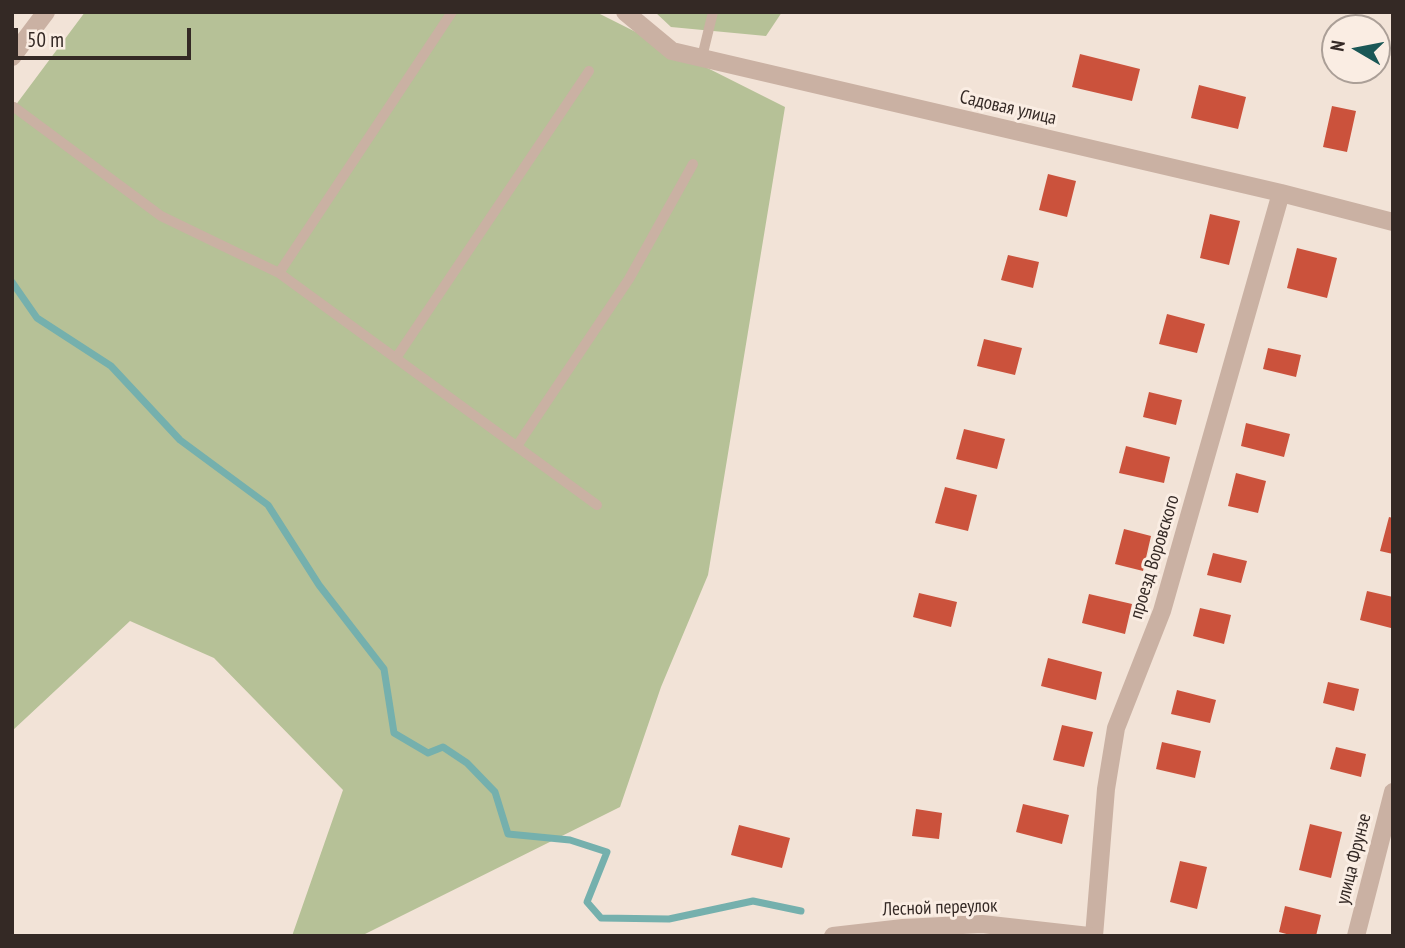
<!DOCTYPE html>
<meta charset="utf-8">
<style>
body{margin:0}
#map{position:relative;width:1405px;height:948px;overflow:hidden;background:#f2e3d7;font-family:"PT Sans Narrow",sans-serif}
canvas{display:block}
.frame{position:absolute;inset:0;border:14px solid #342925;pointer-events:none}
.north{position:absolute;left:1321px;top:14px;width:70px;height:70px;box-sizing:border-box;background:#faede3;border:2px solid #ab9f97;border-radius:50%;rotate:280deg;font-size:19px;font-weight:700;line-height:28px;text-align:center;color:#342925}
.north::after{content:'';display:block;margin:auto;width:24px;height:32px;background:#1a5756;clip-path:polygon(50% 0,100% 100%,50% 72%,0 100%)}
.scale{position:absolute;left:14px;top:28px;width:177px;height:32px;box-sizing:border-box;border:4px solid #342925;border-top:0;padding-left:9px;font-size:21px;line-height:24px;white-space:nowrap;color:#342925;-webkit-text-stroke:5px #faede3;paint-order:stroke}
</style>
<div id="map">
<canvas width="1405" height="948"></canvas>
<div class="frame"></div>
<div class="north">N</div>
<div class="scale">50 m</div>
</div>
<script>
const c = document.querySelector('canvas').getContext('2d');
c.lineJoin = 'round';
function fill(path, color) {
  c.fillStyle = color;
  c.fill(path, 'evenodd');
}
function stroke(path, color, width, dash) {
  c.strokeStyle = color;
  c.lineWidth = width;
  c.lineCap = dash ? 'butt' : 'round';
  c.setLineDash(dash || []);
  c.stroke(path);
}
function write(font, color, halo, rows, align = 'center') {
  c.font = font + ' "PT Sans Narrow",sans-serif';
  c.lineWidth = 6;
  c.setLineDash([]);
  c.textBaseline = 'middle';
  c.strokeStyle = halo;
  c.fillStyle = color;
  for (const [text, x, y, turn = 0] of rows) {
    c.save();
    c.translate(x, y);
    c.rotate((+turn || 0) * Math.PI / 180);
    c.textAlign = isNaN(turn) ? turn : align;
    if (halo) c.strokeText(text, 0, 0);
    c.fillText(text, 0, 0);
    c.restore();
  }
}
fill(new Path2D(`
 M85,12H596L785,107L708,575L661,687L620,807L361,936H292L343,790L214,658L130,621L12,731V110Z
 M655,12H782L766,36L671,27Z`), '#b6c197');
stroke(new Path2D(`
 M12,282L37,318L111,366L180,440L268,505L319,585L384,669L394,733L428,753L443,747L467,763L495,792L508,834L570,840L607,852L587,902L601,918L669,919L753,901L801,911`), '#75b0ad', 7);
fill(new Path2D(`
 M1080,54L1140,69L1132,101L1072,87Z
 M1199,85L1246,97L1238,129L1191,118Z
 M1332,106L1356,111L1347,152L1323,147Z
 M1048,174L1076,181L1067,217L1039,210Z
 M1210,214L1240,221L1229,265L1200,258Z
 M1297,248L1337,258L1327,298L1287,288Z
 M1008,255L1039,262L1033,288L1001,280Z
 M1167,314L1205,324L1197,353L1159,344Z
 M984,339L1022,348L1015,375L977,366Z
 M1268,348L1301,355L1296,377L1263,369Z
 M1149,392L1182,400L1176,425L1143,417Z
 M1246,423L1290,434L1284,457L1241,446Z
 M964,429L1005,439L997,469L956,459Z
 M1126,446L1170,457L1164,483L1119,473Z
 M1236,473L1266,481L1258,513L1228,506Z
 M945,487L977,495L968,531L935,523Z
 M1389,517L1393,518V554L1380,551Z
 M1124,529L1151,536L1143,571L1115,564Z
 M1213,553L1247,561L1241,583L1207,575Z
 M1367,591L1393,597L1391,628L1360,620Z
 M919,593L957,602L951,627L913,617Z
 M1089,594L1132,604L1125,634L1082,623Z
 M1200,608L1231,615L1224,644L1193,636Z
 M1048,658L1102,672L1096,700L1041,686Z
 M1328,682L1359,689L1354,711L1323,703Z
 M1177,690L1216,700L1210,723L1171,714Z
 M1062,725L1093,732L1084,767L1053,760Z
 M1162,742L1201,751L1195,778L1156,769Z
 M1336,747L1366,754L1361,777L1330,769Z
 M1023,804L1069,815L1062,844L1016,832Z
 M916,809L942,813L939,839L912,836Z
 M1310,824L1342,832L1331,878L1299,870Z
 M739,825L790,838L782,868L731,855Z
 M1180,861L1207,867L1197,909L1170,902Z
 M1285,906L1321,915L1316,936H1294L1279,932Z`), '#cb523c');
stroke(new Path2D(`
 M452,12L279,273L597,505
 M702,57L713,12
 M14,107L161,216L279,273
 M396,358L589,71
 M517,446L629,279L693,164`), '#cab1a3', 10);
stroke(new Path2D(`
 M625,12L672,51L1281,193L1393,222
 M12,57L46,12
 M1094,936L1106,789L1116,728L1162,611L1281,193
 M1356,936L1393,792`), '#cab1a3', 18);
stroke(new Path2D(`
 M833,936L903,928L982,924L1089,936`), '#cab1a3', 18);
write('19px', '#342925', '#faede3', [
 ["Садовая улица",1008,108,13],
 ["проезд Воровского",1155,557,-73],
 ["улица Фрунзе",1354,859,-76],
 ["Лесной переулок",940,908,-2]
]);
</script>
